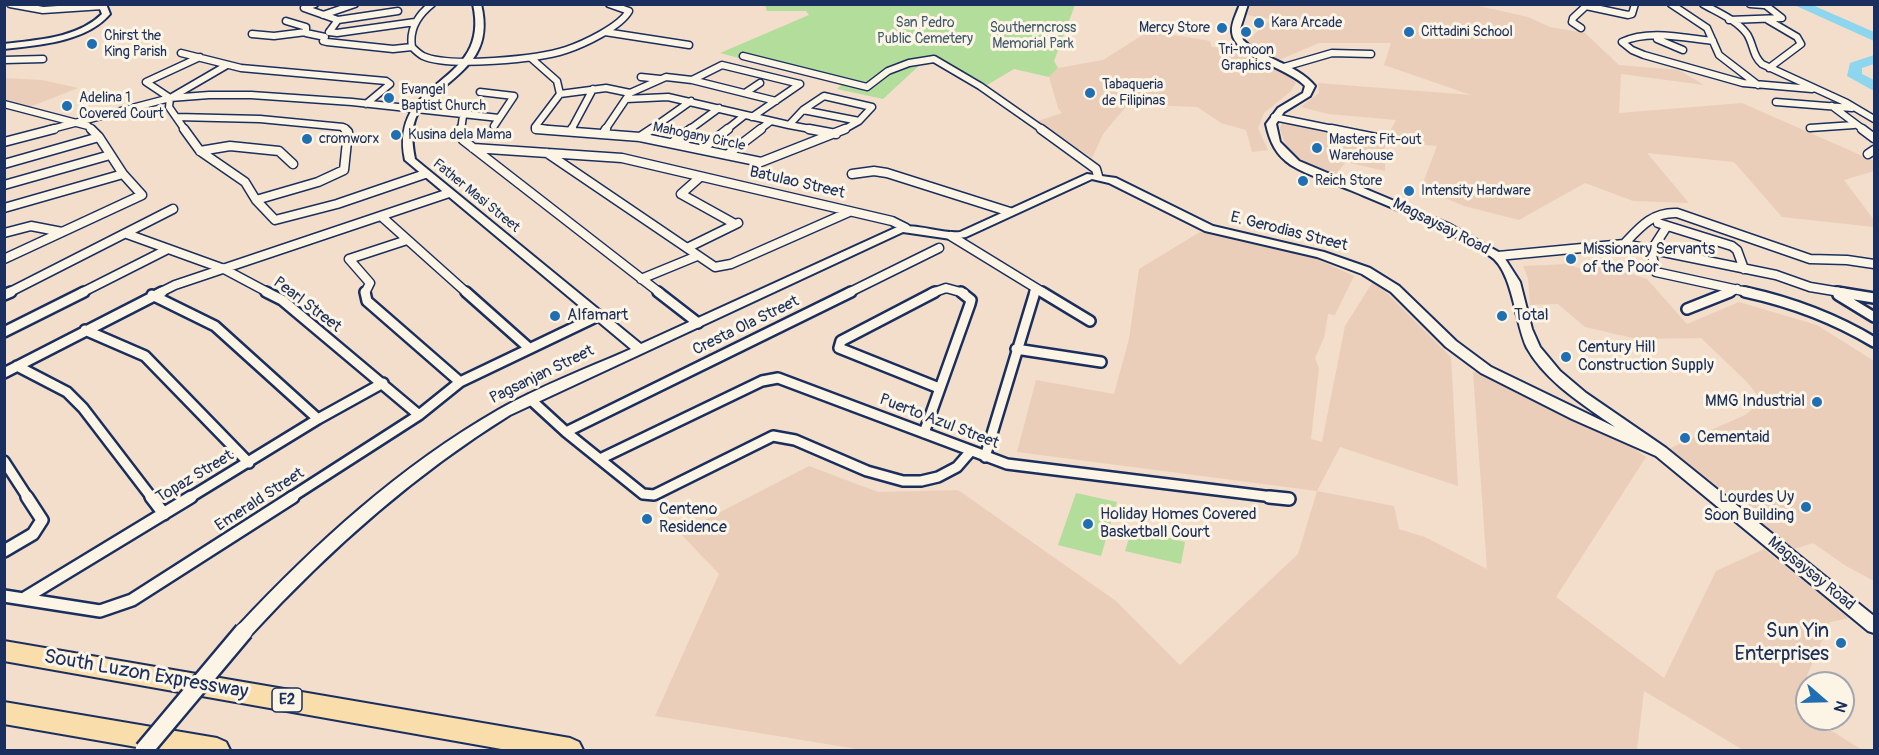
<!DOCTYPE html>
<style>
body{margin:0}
#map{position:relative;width:1879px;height:755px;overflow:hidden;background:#f2decb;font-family:Pangolin,sans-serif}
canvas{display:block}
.frame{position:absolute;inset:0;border:6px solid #1b2f5e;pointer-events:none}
.north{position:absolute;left:1795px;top:671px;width:60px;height:60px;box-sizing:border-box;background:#fcf5e5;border:2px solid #a2a6af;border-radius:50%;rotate:110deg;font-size:16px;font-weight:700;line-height:24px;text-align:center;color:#1b2f5e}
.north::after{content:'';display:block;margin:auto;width:21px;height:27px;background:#1f6fb2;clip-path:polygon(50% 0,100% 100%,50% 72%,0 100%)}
</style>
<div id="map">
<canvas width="1879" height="755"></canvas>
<div class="frame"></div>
<div class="north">N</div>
</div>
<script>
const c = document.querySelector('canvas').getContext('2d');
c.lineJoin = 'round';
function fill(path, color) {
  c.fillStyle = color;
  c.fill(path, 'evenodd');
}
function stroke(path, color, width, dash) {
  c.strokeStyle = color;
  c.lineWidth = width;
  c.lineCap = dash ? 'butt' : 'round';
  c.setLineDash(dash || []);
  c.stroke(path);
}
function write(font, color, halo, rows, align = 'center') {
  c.font = font + ' Pangolin,sans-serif';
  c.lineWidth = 6;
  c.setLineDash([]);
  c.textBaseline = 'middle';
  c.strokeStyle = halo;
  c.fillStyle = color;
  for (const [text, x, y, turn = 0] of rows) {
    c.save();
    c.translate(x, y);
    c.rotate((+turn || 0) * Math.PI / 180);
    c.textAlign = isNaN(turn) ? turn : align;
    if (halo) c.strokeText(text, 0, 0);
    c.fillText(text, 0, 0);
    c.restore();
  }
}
fill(new Path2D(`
 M1250,4L1474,5L1528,17L1550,27L1585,33L1619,65L1679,70L1704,85L1621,74L1619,113L1742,103L1874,161V171L1844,180L1874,220V227L1782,217L1734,162L1647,153L1689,203L1633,201L1585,183L1519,220L1464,206L1421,188L1437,146L1385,142V171L1346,162L1336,174L1309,167L1296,159L1287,149L1280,129L1282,121L1384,142L1396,120L1328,114L1301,107L1319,93L1318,83L1471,95L1384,65L1391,43H1319L1279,60L1247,41L1271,19L1247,15Z
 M1149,31L1210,41L1212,47L1240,48L1286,73L1296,83L1290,92L1264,113L1258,128L1268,150L1252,152L1246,130L1221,123L1197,107L1128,104L1103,134L1092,158L1038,121L1062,113L1058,108L1049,77L1058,68L1103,60Z
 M5,78L42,80L78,88L30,107L5,100Z
 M1200,232L1306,254L1354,276L1335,315L1328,314L1324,338L1315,358L1319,368L1311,439L1322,442L1345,326L1374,280L1451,357L1458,486L1340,447L1317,491L1394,506L1399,529L1425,537L1487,569L1473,372L1480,371L1501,384L1623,441L1646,457L1556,597L1664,678L1716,571L1764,549L1849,618L1830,622L1794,706L1807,715V719H1813L1862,750H1743L1644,691L1637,750H863L655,716L719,574L680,533L809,466L878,492L958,490L1116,601L1180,665L1298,554L1317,491L1017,452L1036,380L1114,394L1129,339L1139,269Z
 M1568,264L1578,268L1605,265L1647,279L1687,324L1739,302L1817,325L1874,361V581L1846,566L1813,543L1791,550L1727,493L1666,450L1745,415L1762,401L1747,382L1701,338L1637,339L1585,327L1558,304L1530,305L1528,278L1523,266Z`), '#ebceb9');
fill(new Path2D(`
 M765,5H1075L1054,61L1058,68L1049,77L1014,69L987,85L973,76L962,81L924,56L923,62L883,99L837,89L841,85L720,53L809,15L806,11H767Z
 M1076,493L1117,502L1101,556L1058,545Z
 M1132,529L1185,542L1181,564L1125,551Z`), '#b2dd9a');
fill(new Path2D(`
 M1792,4H1810L1874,32V41Z
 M1874,55V64L1862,68V74L1874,80V91L1847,76L1850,63Z`), '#8dd6ee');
const streetFar3 = new Path2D(`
 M10,4L43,10L103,6
 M315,4L304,8L338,20L329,32L337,33L415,22
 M432,4C418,15 409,29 412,47C415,50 419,54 423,56C449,68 539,59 566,50C584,44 620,27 629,11L609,4
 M1671,4L1707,28L1719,55L1758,85
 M1703,4C1717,12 1737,20 1747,34C1754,45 1752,55 1762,64L1847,103L1874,119
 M1750,4L1764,5
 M323,15L355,4
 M338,20L398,11
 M1729,20L1782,18L1764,4
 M1768,20L1797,37L1801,44L1769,68
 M286,21L306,27V33L325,37L323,41L327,42L393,49L412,47
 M1581,28L1572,22L1573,18L1586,6L1628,15L1632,14L1635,4
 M605,32L689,45
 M252,34L274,36L306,32
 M1657,39L1683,50
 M1713,41C1685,38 1648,29 1622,42L1632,50L1644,55L1743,83L1812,89
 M181,53L241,68L386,81L390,84L366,104
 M743,56L867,87L888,71L909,63L934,59L980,86L1043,130
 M531,58L557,81L560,94L606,88L630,93L605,130
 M4,60L43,59
 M1284,67L1332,53L1371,54
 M641,77L660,79
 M692,80L722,65L800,84
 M480,92L514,96L494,126
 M630,93L666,77L692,80L776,101
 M745,93L760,83
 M172,97L227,65
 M170,98L169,107L185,130
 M170,98L146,82L200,57
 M626,99L668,97L789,125L803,110L824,96L872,107L859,121L843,130
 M1776,102L1852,108
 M4,104L88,126L92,130
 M1832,106L1864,130
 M803,110L859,121
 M176,117L260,119L343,127L346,130
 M752,117L800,84
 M1274,117L1338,130
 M789,125L816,130
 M1810,128L1854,125
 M48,130L170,98L209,95H251L352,102L499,118
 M461,130L463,116
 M552,130L535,127L560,94
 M571,130L593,89
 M650,130L691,101
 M689,130L719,108
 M726,130L745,115
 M759,130L771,121`);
const streetFar2 = new Path2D(`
 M184,129L200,151L245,182L256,200L275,220L337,204L425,174
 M460,129L463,140L660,293
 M536,129L640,137L761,162L845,129
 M809,129L836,134
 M1041,129L1096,169L1098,176
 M1331,129L1376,138
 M1862,129L1874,138
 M571,131L572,129
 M603,134L606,129
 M640,137L652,129
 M4,142L54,129
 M672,143L691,129
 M473,148L622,158L892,221L906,228
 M702,149L728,129
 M200,151L230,146L279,151L293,164
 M547,153L715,267L731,264L849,212
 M1868,154L1874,150
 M727,155L761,129
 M4,164L99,137
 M852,174L874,171L887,173L1010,212
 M699,178L681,194L735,224
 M4,185L110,155
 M256,200L318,182L344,170L348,132L345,129
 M4,208L123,174
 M381,216L467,293
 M1658,223L1732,246L1737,250L1744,269
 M1667,226L1651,251L1656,272L1752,293
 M4,233L31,226L62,232
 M127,234L224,269L269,293
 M951,236L1044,293
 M1624,244C1640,227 1652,212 1677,213L1810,259L1847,260L1874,264
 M687,248L738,223
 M1498,256L1624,244L1776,275L1810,287L1846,293
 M4,259L142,195L123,174L99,137L91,129
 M641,279L697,256
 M8,293L173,209
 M81,293L168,249
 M159,293L175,285L449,193
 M365,293L370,283L349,259L407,240
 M848,293L939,248
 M932,293L946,288L964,293
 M1034,293L1036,288
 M1727,293L1737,289`);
const streetFar1 = new Path2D(`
 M266,292L282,300L419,415
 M365,292L367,301L460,382
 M466,292L529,348
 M658,292L698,323
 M935,292L841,341L839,348L939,388
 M1042,292L1090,321
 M1745,292C1791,302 1834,318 1874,342
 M1837,292L1874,298
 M4,295L11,292
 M152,295L215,326L318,419
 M1838,295L1874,317
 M1687,309L1730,292
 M85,330L145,356L249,463
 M4,332L84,292
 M1016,349L1101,362
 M17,366L67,392L83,408L152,498
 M4,373L162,292
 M530,399L566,432L643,494L654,495L773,436L795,440L867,471L903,481H921L938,477L957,467L970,452
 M566,432L851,292
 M924,433L970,304L971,300L961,292
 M985,457L1035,292
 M600,459L762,381L778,378L1007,464L1281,498
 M4,461L28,498
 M189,498L318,419L383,383
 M290,498L419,415L460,382L598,316`);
const street = new Path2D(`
 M151,497L164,514
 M1269,497L1289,499
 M4,551L33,534L42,520L27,497
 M4,596L100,611L132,600L293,497
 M23,599L191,497`);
const secondary = new Path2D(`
 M98,4H106L110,14C86,42 39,45 4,49V44C37,40 78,38 102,14Z
 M473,4H481C492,50 469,66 437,93C431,99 422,106 418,113C410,127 412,144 415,159L641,344L895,228C916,222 938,234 960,232L1087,174L1116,178L1213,226L1324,252L1370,268L1399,286L1456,341L1491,367L1615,427C1584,405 1546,382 1527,348C1515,324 1513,270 1490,256C1446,229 1398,210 1350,190C1333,183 1307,175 1291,165C1276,155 1270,142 1266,124L1278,108L1303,93L1305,86C1289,68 1234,57 1232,32C1231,23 1237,13 1240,4H1248L1240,29L1243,40C1263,60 1296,63 1315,86L1310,96L1284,112L1276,124L1280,142L1299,161L1449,224L1502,254L1520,282L1532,329L1540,347L1560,371L1586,393L1666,448L1874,616V633L1868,631L1656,456L1572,419L1481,373L1446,347L1391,292L1362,274L1317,257L1205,231L1109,183L1092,179L966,237L951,239L903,232L510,415C412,476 328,551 250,636L244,638L238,636L235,631L238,626C315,544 399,467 498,410C538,387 588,368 631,349L405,160C388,75 492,88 473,4Z`);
const highway = new Path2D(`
 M4,641L570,738L579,742L583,750H507L4,661Z
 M4,702L217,738L226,742L230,750H154L4,724Z`);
stroke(streetFar3, '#1b2f5e', 9);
stroke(streetFar2, '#1b2f5e', 11);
stroke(streetFar1, '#1b2f5e', 14);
stroke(street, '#1b2f5e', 16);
stroke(secondary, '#1b2f5e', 4);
stroke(highway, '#1b2f5e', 4);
stroke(streetFar3, '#fcf5e5', 6);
stroke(streetFar2, '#fcf5e5', 8);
stroke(streetFar1, '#fcf5e5', 9);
stroke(street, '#fcf5e5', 11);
fill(secondary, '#fcf5e5');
fill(highway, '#f9deab');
const secondaryBridge = new Path2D(`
 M144,750L244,631`);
stroke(secondaryBridge, '#1b2f5e', 22, []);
stroke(secondaryBridge, '#fcf5e5', 17);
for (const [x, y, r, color] of [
 [1259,23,6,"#1f6fb2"],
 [1222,28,6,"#1f6fb2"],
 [1246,32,6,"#1f6fb2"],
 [1409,32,6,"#1f6fb2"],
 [92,44,6,"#1f6fb2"],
 [1090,93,6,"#1f6fb2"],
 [389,98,6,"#1f6fb2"],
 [67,106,6,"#1f6fb2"],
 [396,135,6,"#1f6fb2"],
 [307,139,6,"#1f6fb2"],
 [1317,148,6,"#1f6fb2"],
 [1303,181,6,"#1f6fb2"],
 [1409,191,6,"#1f6fb2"],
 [1571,259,6,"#1f6fb2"],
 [555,316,6,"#1f6fb2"],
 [1502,316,6,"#1f6fb2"],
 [1566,357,6,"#1f6fb2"],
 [1817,402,6,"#1f6fb2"],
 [1685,438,6,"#1f6fb2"],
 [1806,507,6,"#1f6fb2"],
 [647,519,6,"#1f6fb2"],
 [1088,524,6,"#1f6fb2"],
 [1841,643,6,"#1f6fb2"]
]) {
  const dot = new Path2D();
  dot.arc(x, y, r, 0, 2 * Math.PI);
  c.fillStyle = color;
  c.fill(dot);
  stroke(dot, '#fcf5e5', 2);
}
write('14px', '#415a6d', '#fcf5e5', [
 ["San Pedro",925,23],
 ["Public Cemetery",925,39],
 ["Southerncross",1033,28],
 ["Memorial Park",1033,44]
]);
write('14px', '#1b2f5e', '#fcf5e5', [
 ["Kara Arcade",1271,23],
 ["Mercy Store",1210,28,"right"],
 ["Cittadini School",1421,32],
 ["Chirst the",104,36],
 ["King Parish",104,52],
 ["Tri-moon",1246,50,"center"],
 ["Graphics",1246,66,"center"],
 ["Tabaqueria",1102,85],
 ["de Filipinas",1102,101],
 ["Evangel",401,90],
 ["Baptist Church",401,106],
 ["Adelina 1",79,98],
 ["Covered Court",79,114],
 ["Kusina dela Mama",408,135],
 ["cromworx",319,139],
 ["Masters Fit-out",1329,140],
 ["Warehouse",1329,156],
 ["Reich Store",1315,181],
 ["Intensity Hardware",1421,191]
], 'left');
write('14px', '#1b2f5e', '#fcf5e5', [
 ["Mahogany Circle",699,137,12],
 ["Father Masi Street",476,196,39]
]);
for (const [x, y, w] of [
 [287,700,30]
]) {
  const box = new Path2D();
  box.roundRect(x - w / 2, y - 12, w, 24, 4.5);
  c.fillStyle = '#fcf5e5';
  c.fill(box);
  stroke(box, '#1b2f5e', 1.5);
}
write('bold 15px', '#1b2f5e', null, [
 ["E2",287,700]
]);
write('16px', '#1b2f5e', '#fcf5e5', [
 ["Batulao Street",797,183,13],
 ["Magsaysay Road",1441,227,27],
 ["E. Gerodias Street",1289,232,14],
 ["Pearl Street",307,305,37],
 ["Cresta Ola Street",746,326,-26],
 ["Pagsanjan Street",542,375,-26],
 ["Puerto Azul Street",939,422,21],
 ["Topaz Street",195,477,-31],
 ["Emerald Street",260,500,-33],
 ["Magsaysay Road",1811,574,39]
]);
write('16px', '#1b2f5e', '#fcf5e5', [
 ["Missionary Servants",1583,250],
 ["of the Poor",1583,268],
 ["Alfamart",567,316],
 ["Total",1514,316],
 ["Century Hill",1578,348],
 ["Construction Supply",1578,366],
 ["MMG Industrial",1805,402,"right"],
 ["Cementaid",1697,438],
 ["Lourdes Uy",1794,498,"right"],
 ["Soon Building",1794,516,"right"],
 ["Centeno",659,510],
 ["Residence",659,528],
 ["Holiday Homes Covered",1100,515],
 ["Basketball Court",1100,533]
], 'left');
write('20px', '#1b2f5e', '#fcf5e5', [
 ["Sun Yin",1829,632],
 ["Enterprises",1829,655]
], 'right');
write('20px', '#1b2f5e', '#fcf5e5', [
 ["South Luzon Expressway",146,675,10]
]);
</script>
